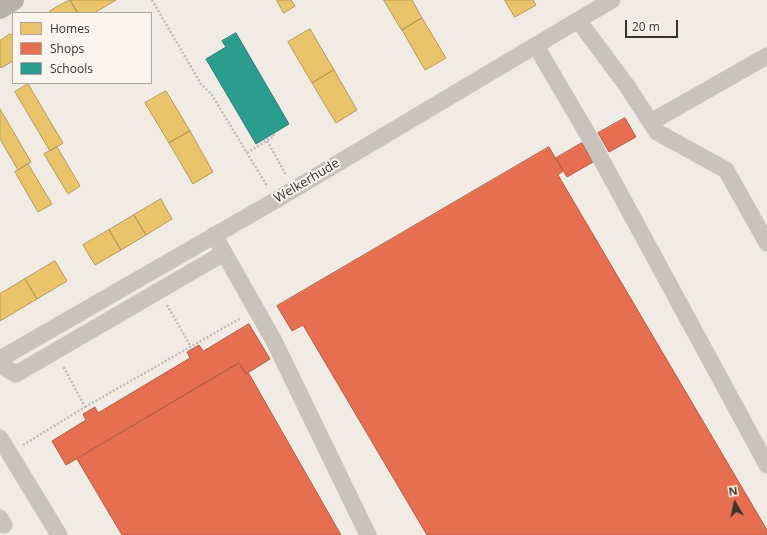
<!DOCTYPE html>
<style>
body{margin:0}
#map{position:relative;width:767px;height:535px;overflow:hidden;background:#f0ebe5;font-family:"Open Sans",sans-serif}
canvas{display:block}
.legend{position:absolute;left:12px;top:12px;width:140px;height:72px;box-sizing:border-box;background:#fbf5ee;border:1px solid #aea6a0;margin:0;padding:5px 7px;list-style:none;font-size:12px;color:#3b302b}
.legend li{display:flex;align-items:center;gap:8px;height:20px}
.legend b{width:20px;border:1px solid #aea6a0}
.north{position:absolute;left:715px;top:483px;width:40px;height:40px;-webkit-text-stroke:3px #fbf5ee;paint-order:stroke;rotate:351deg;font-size:11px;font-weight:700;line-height:16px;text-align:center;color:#3b302b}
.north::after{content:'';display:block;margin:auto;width:14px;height:18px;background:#3b302b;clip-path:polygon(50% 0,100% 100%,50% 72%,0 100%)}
.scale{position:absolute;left:625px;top:20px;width:53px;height:18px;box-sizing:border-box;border:2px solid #3b302b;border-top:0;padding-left:5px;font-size:12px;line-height:14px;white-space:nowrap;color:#3b302b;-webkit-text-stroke:3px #fbf5ee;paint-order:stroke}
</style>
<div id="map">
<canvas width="767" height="535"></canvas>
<ul class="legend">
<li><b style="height:11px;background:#e9c46a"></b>Homes</li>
<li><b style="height:11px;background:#e76f51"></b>Shops</li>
<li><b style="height:11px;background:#2a9d8f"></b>Schools</li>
</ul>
<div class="north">N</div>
<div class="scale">20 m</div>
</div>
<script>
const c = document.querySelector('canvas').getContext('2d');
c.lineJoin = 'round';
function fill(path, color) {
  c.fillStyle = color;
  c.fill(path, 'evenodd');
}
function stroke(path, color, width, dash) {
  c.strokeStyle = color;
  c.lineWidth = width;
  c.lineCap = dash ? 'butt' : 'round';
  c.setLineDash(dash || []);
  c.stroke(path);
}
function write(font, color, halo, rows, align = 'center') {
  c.font = font + ' "Open Sans",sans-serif';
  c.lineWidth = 4;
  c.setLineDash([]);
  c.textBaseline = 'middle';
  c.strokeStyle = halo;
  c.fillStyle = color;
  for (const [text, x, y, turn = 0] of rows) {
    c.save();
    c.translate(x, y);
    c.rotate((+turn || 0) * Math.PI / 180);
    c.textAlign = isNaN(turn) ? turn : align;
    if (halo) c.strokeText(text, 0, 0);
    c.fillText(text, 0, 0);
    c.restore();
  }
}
const homes = new Path2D(`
 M70,0H116L94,13H78Z
 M70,0L78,13H48L51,10Z
 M277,0H291L295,6L284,13Z
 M384,0H412L422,18L402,30Z
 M505,0H533L536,5L515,17Z
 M422,18L446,58L425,70L402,30Z
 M310,29L334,70L312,83L288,42Z
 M10,34L11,35L13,34V61L1,68L0,65V41Z
 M334,70L357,110L336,123L312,83Z
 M28,84L63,143L50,151L15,92Z
 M166,91L190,131L169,143L145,103Z
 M0,109L31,162L18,170L0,139Z
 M190,131L213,172L193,184L169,143Z
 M57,147L80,186L68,194L44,154Z
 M28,164L52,204L38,212L15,172Z
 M161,199L172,219L146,235L134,215Z
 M134,215L146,235L121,250L109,230Z
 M109,230L121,250L95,265L83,245Z
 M55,261L67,281L37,299L25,279Z
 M25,279L37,299L0,321V294Z`);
fill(homes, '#e9c46a');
stroke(homes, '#b59857', 1);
const shops = new Path2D(`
 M625,118L636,137L609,152L598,133Z
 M582,143L593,162L567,177L556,158Z
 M549,147L563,171L558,175L767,530V535H427L303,325L292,331L277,306Z
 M249,324L270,359L246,374L239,363L66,465L52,441L86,420L83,414L95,407L98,413L190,358L187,352L199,345L203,351Z
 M239,363L246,374L248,372L341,535H122L77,459Z`);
fill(shops, '#e76f51');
stroke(shops, '#b35c46', 1);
const schools = new Path2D(`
 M236,33L289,124L256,144L206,59L226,47L222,41Z`);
fill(schools, '#2a9d8f');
stroke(schools, '#2f7c71', 1);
stroke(new Path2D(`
 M152,0L201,84L212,95L267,186
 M267,141L285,173L283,174
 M247,153L274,136L273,134
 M167,305L191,347
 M85,407L241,318
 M23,445L85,407L63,366`), '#c2bbb6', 2.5, [2, 2]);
stroke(new Path2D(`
 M578,20L627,86L657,132L726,170L767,243
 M536,46L587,133L767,465
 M651,122L767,56
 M214,235L274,341L368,535
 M0,359L276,200L612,0
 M0,365L16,374L224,253
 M0,438L59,535
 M0,518L4,525`), '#c9c3be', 17);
stroke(new Path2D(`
 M0,8L13,0`), '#b8b1ad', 22);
write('13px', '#3b302b', '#fbf5ee', [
 ["Welkerhude",307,181,-31]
]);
</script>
